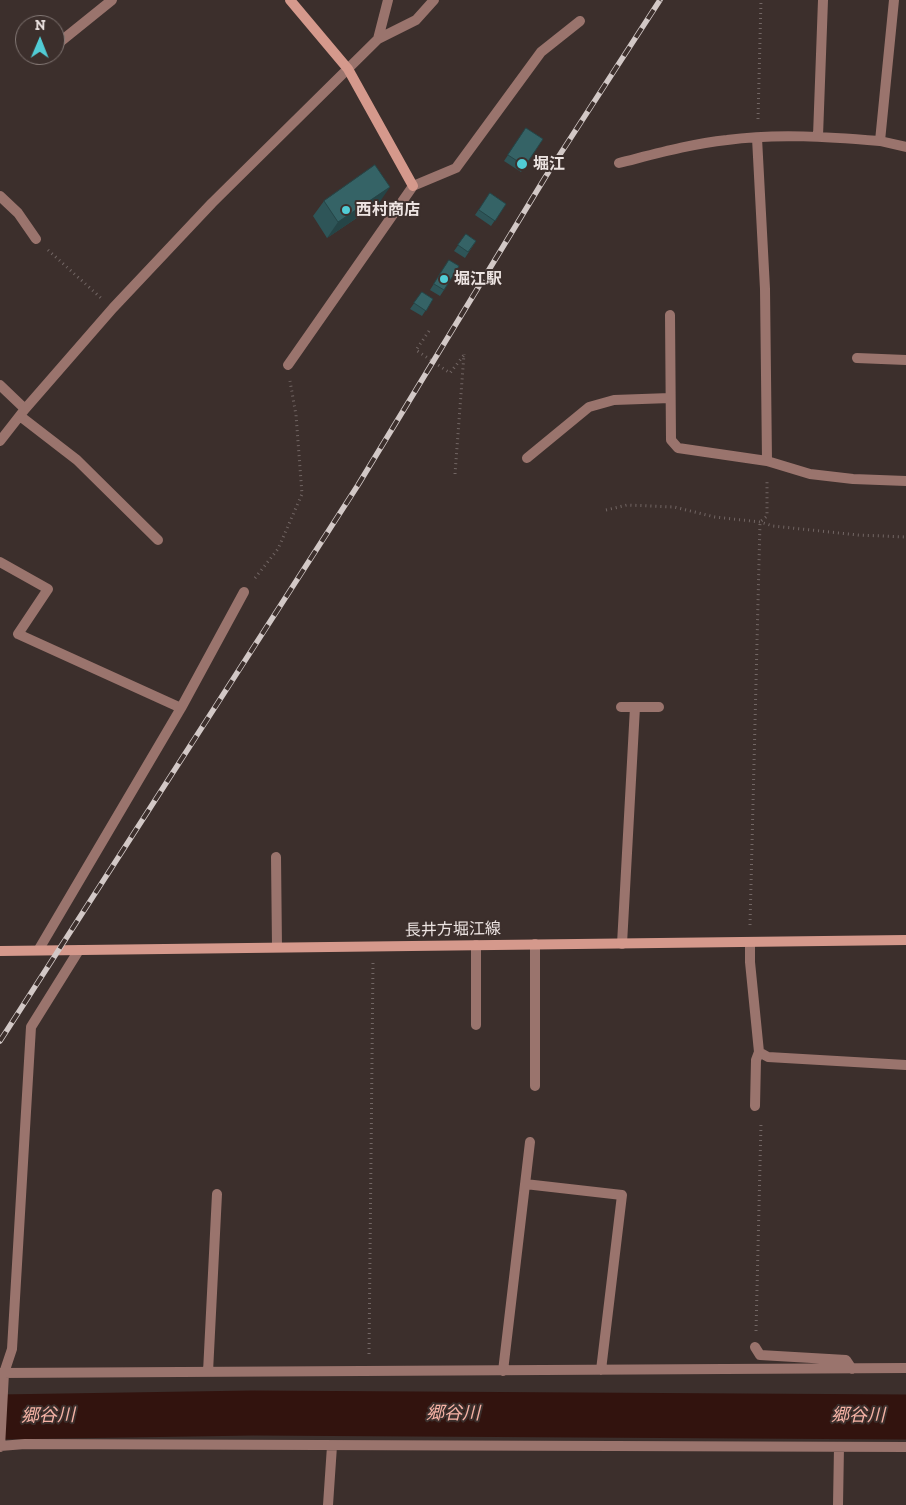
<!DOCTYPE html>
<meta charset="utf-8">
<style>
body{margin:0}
#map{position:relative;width:906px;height:1505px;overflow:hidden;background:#3c2f2c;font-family:"Zilla Slab",serif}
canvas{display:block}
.north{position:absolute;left:15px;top:15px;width:50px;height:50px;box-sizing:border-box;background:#3c2f2c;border:1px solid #827774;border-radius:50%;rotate:1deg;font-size:14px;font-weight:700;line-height:20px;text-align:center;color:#ece3e1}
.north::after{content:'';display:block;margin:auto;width:18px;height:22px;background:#51ccd5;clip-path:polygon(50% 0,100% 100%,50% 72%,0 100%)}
</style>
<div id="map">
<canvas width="906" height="1505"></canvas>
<div class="north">N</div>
</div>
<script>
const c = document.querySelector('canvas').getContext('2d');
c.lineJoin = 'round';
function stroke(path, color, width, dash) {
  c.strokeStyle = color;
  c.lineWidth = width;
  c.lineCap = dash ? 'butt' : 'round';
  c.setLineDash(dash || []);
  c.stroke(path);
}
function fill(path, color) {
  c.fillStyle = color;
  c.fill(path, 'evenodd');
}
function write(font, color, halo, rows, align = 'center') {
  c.font = font + ' "Zilla Slab","Noto Sans JP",serif';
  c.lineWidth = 4;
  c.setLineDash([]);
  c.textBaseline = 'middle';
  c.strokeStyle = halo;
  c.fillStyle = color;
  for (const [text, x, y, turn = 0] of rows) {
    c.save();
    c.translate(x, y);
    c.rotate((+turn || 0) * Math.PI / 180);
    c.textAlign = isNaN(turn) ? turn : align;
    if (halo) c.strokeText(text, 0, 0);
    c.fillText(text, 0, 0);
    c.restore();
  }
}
stroke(new Path2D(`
 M0,1417L253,1413L906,1417`), '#32130e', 45);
stroke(new Path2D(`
 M758,119L761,0
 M48,250L101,298
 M429,331L416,350L450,373L464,355
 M455,474L464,354
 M606,510L627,505L674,507L715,517L760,522L773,526L858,535L906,537
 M255,578L278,549L302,494L296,415L290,381
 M750,925L760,522L767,516V479
 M756,1331L761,1123
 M369,1354L373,962`), '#726664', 3, [1, 4]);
stroke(new Path2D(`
 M894,0L880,141L906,147
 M378,39L416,20L434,0
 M55,46L112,0
 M38,60L44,55
 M818,136L823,0
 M757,138L765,289L767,461
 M619,163C655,154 690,144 727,140C778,133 829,137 880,141
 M0,196L18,213L36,239
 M670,315L671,440L678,448L767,461L810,474L853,479L906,481
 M857,358L906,360
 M288,365L413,186L456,168L541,52L580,21
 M0,385L25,409
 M20,416L77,460L158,540
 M0,441L25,409L113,308L212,203L378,39L388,0
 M527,458L589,407L614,400L670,398
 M0,562L48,589L18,634L181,708L39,949
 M621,707H659
 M181,708L244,592
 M276,857L277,947
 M750,943V962L759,1052L768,1057L906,1065
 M622,944L635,707
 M476,945V1025
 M535,1086V944
 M755,1106L756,1060L759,1052
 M525,1184L622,1195L601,1370
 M755,1347L760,1355L846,1360L852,1369
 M503,1371L530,1142
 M208,1372L217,1194
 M0,1373L906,1368
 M0,1446L25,1444L906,1447
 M0,1447L4,1373L12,1349L31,1027L79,950
 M328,1505L332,1446
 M838,1505L839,1447`), '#9a746d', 10);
stroke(new Path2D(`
 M290,0L348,69L413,186
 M0,951L906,940`), '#d5998c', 10);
const rail = new Path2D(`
 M0,1041L358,485L546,176L660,0`);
stroke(rail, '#d2c8c6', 5.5);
stroke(rail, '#3c2f2c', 4, [11]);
fill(new Path2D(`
 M526,128L543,139L521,172L504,161Z
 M490,193L506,204L491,226L475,215Z
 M324,201L379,203L327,238L313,216Z
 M466,234L476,241L465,258L454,251Z
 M445,266L444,290L440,296L430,290Z
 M422,292L433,299L422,316L410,309Z`), '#2e5558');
fill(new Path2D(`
 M390,187L379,203L327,238L338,222Z`), '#254547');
const building = new Path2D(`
 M526,128L543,139L525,166L508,155Z
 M375,165L390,187L338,222L324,201Z
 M490,193L506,204L495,221L479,210Z
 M466,234L476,241L468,252L458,245Z
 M449,260L459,266L444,290L434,284Z
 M422,292L433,299L426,311L414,303Z`);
fill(building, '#356366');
stroke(building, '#254547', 1);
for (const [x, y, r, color] of [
 [522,164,6,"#51ccd5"],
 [346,210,5,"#51ccd5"],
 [444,279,5,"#51ccd5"]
]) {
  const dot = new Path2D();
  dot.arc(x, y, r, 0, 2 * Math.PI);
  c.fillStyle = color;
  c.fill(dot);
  stroke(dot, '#3c2f2c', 2);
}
write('bold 16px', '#ece3e1', '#3c2f2c', [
 ["堀江",533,164],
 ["西村商店",356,210],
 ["堀江駅",454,279]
], 'left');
write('16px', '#ece3e1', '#3c2f2c', [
 ["長井方堀江線",453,930,-1]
]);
write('italic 18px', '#f5b2a5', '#3c2f2c', [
 ["郷谷川",453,1414],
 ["郷谷川",48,1416,-1],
 ["郷谷川",858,1416]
]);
</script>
